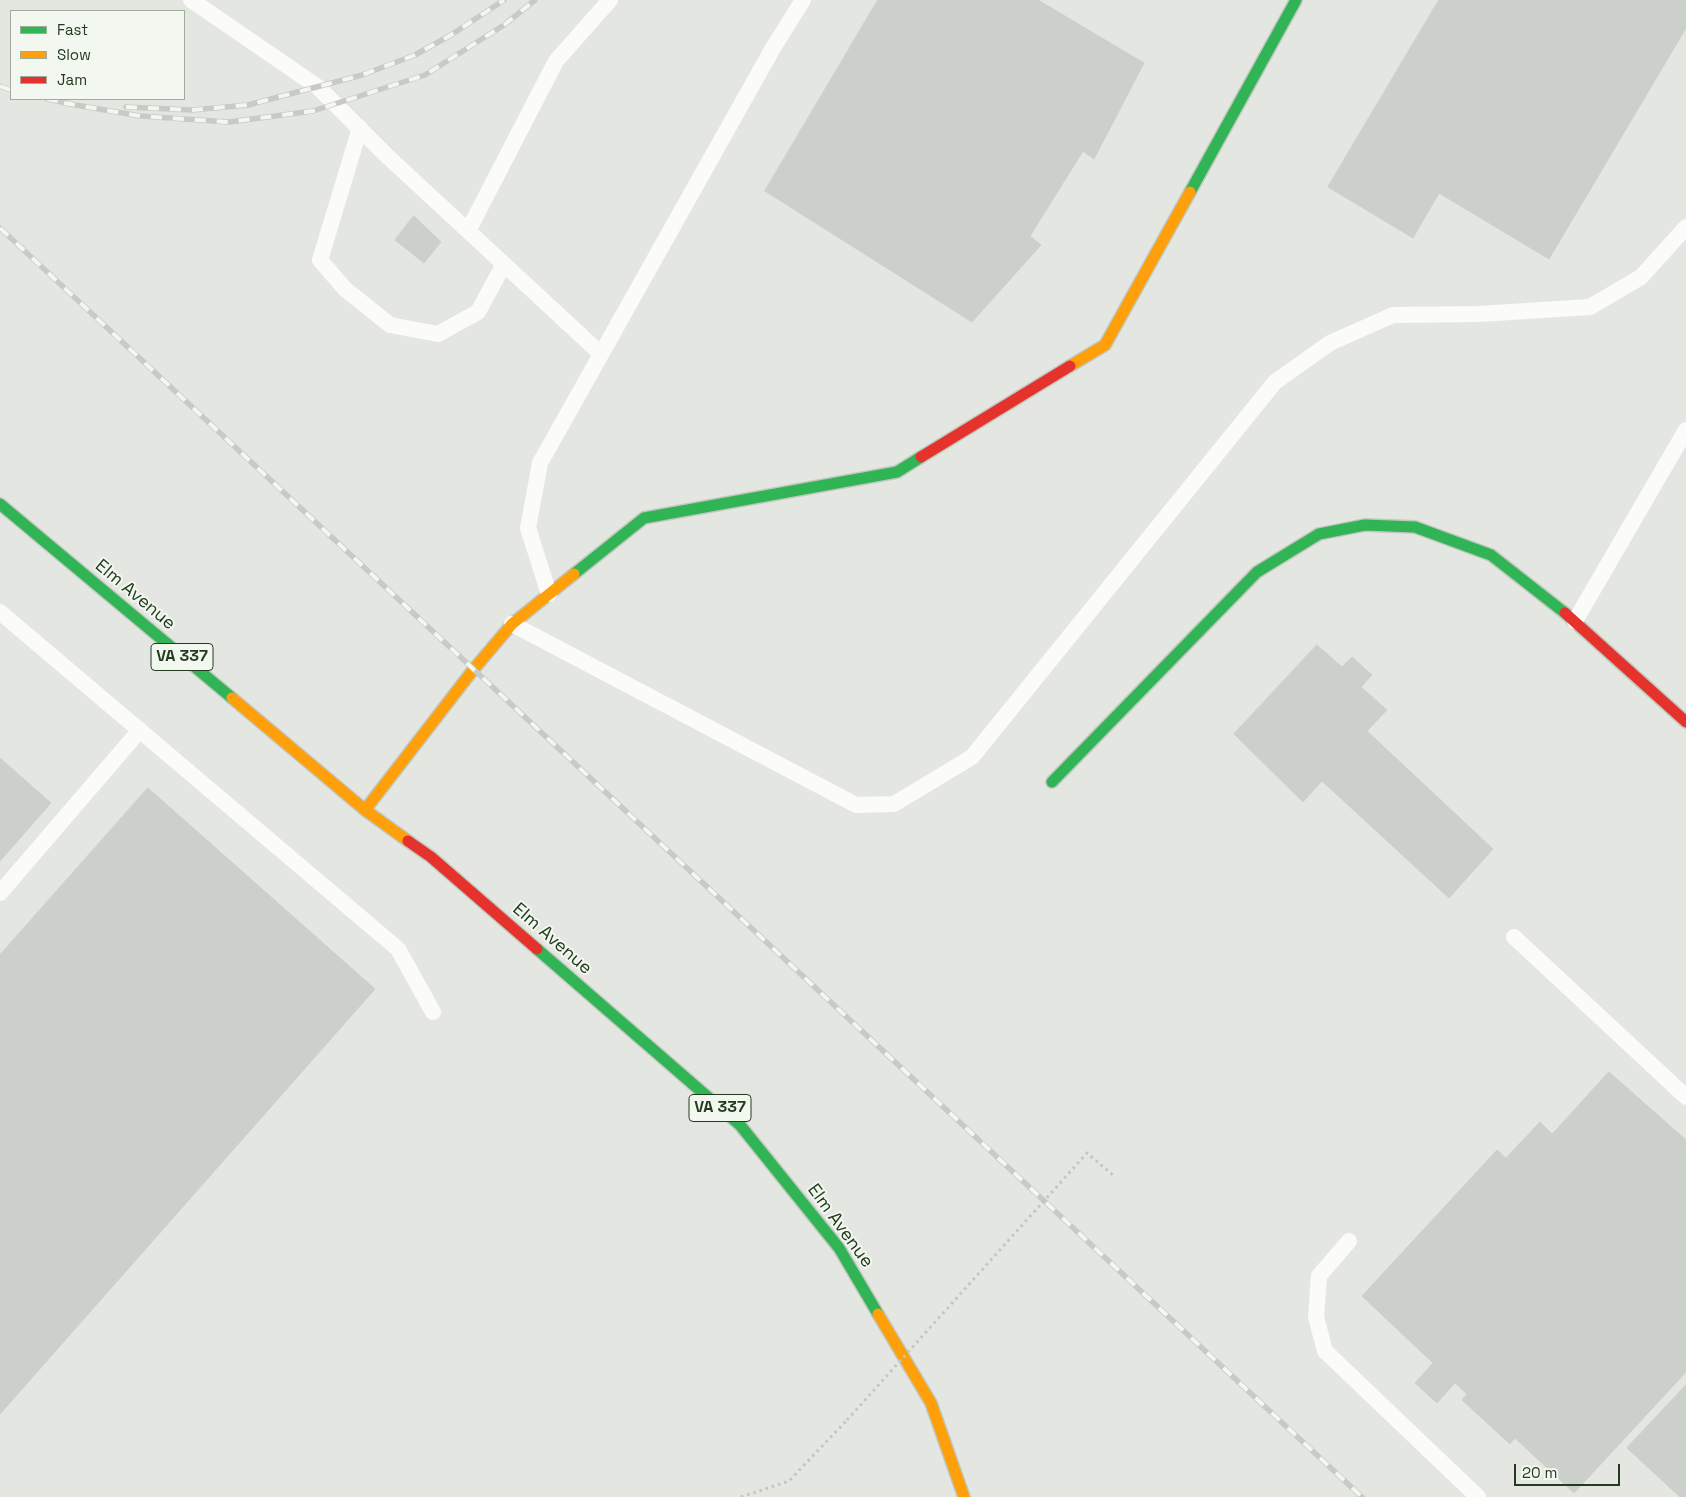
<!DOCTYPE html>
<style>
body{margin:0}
#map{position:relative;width:1686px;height:1497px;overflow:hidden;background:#e4e7e1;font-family:"Space Grotesk",sans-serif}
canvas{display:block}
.legend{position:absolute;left:10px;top:10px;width:175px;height:90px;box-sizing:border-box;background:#f2f7ef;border:1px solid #a0ac9c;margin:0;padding:6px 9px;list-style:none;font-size:15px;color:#243b1f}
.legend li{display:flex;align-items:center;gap:10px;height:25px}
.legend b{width:25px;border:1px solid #a0ac9c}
.scale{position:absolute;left:1514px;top:1464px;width:106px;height:22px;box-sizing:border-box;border:2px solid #243b1f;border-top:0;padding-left:6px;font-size:15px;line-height:18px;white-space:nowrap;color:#243b1f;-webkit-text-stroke:4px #f2f7ef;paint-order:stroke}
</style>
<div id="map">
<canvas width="1686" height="1497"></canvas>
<ul class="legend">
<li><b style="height:6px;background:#30b455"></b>Fast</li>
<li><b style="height:6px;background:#ff9f0a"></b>Slow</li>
<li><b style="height:6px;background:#e5322d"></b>Jam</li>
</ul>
<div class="scale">20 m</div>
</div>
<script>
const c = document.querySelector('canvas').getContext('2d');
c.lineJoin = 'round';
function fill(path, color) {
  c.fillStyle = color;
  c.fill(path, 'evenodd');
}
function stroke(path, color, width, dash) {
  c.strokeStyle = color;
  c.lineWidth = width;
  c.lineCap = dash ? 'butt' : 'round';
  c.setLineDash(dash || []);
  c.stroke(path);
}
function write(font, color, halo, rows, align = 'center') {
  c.font = font + ' "Space Grotesk",sans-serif';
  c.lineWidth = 4;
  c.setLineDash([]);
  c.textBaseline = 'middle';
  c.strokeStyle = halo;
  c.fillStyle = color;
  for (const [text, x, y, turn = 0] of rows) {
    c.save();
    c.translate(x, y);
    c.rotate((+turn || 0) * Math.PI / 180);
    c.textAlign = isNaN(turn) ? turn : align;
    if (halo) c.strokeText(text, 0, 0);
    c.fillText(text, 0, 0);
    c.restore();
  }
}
const building = new Path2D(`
 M878,0H1038L1144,63L1094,159L1083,151L1030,236L1041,245L972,322L765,191Z
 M1439,0H1686V28L1549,259L1439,193L1413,238L1328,187Z
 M414,216L441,242L424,263L395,240Z
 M1317,645L1342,667L1352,657L1372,675L1361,687L1387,710L1367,731L1493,849L1449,898L1322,781L1303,802L1234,734Z
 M0,758L51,803L0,861Z
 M148,788L375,989L0,1414V955Z
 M1609,1072L1686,1140V1372L1574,1493L1515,1438L1510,1444L1462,1400L1467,1394L1455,1383L1437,1403L1415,1383L1433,1363L1362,1296L1497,1150L1506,1158L1540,1122L1552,1134Z
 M1686,1385V1497H1680L1627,1448Z`);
fill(building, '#ccd0ca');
stroke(building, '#ccd0ca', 1);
const fast = new Path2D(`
 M1190,192L1296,0
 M0,504L232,698
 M574,574L644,518L897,472L921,457
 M1052,782L1257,572L1319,534L1365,525L1415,527L1491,555L1565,613
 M537,949L740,1125L839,1248L878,1314`);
const slow = new Path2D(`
 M1070,366L1105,345L1190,192
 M232,698L365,810L408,841
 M365,810L473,670L512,624L574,574
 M878,1314L931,1403L964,1497`);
const jam = new Path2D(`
 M921,457L1070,366
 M1565,613L1686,722
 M408,841L431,857L537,949`);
stroke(fast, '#c0c7bd', 14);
stroke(slow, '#c0c7bd', 14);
stroke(jam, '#c0c7bd', 14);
stroke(new Path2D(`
 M741,1497L789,1481L847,1420`), '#c1c7bf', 3, [2.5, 4]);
stroke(new Path2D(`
 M191,0L318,87L386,155L601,354
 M360,128L320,260L345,289L390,325L438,334L478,312L504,264
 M468,231L556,61L610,0
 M549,594L528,528L540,463L773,48L803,0
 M0,612L398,949L433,1012
 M1575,621L1686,430
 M512,624L856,805L894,804L972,757L1275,382L1330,343L1393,315L1479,314L1590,307L1641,277L1686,227
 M0,893L140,730
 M1514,937L1686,1097
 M1349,1241L1319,1276L1316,1317L1325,1351L1478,1497`), '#fbfbfa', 16);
stroke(fast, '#30b455', 11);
stroke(slow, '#ff9f0a', 11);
stroke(jam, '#e5322d', 11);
const rail = new Path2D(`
 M0,86L11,90
 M47,99L72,104
 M64,103L140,116L229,122L313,111L425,75L504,25L535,0
 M126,107L192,110L248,105L362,75L415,55L451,35L504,0
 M0,228L1362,1497`);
stroke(rail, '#c7cac6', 5.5);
stroke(rail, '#f2f7ef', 4, [11]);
stroke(new Path2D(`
 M847,1420L1087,1153L1114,1176`), '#c1c7bf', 3, [2.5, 4]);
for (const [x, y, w] of [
 [182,657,62],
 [720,1108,62]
]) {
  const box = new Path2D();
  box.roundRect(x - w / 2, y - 13.5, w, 27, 4);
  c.fillStyle = '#f2f7ef';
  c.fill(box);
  stroke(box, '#243b1f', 1);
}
write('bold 16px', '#243b1f', null, [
 ["VA 337",182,657],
 ["VA 337",720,1108]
]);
write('18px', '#243b1f', '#f2f7ef', [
 ["Elm Avenue",135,595,40],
 ["Elm Avenue",552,939,41],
 ["Elm Avenue",840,1226,54]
]);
</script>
